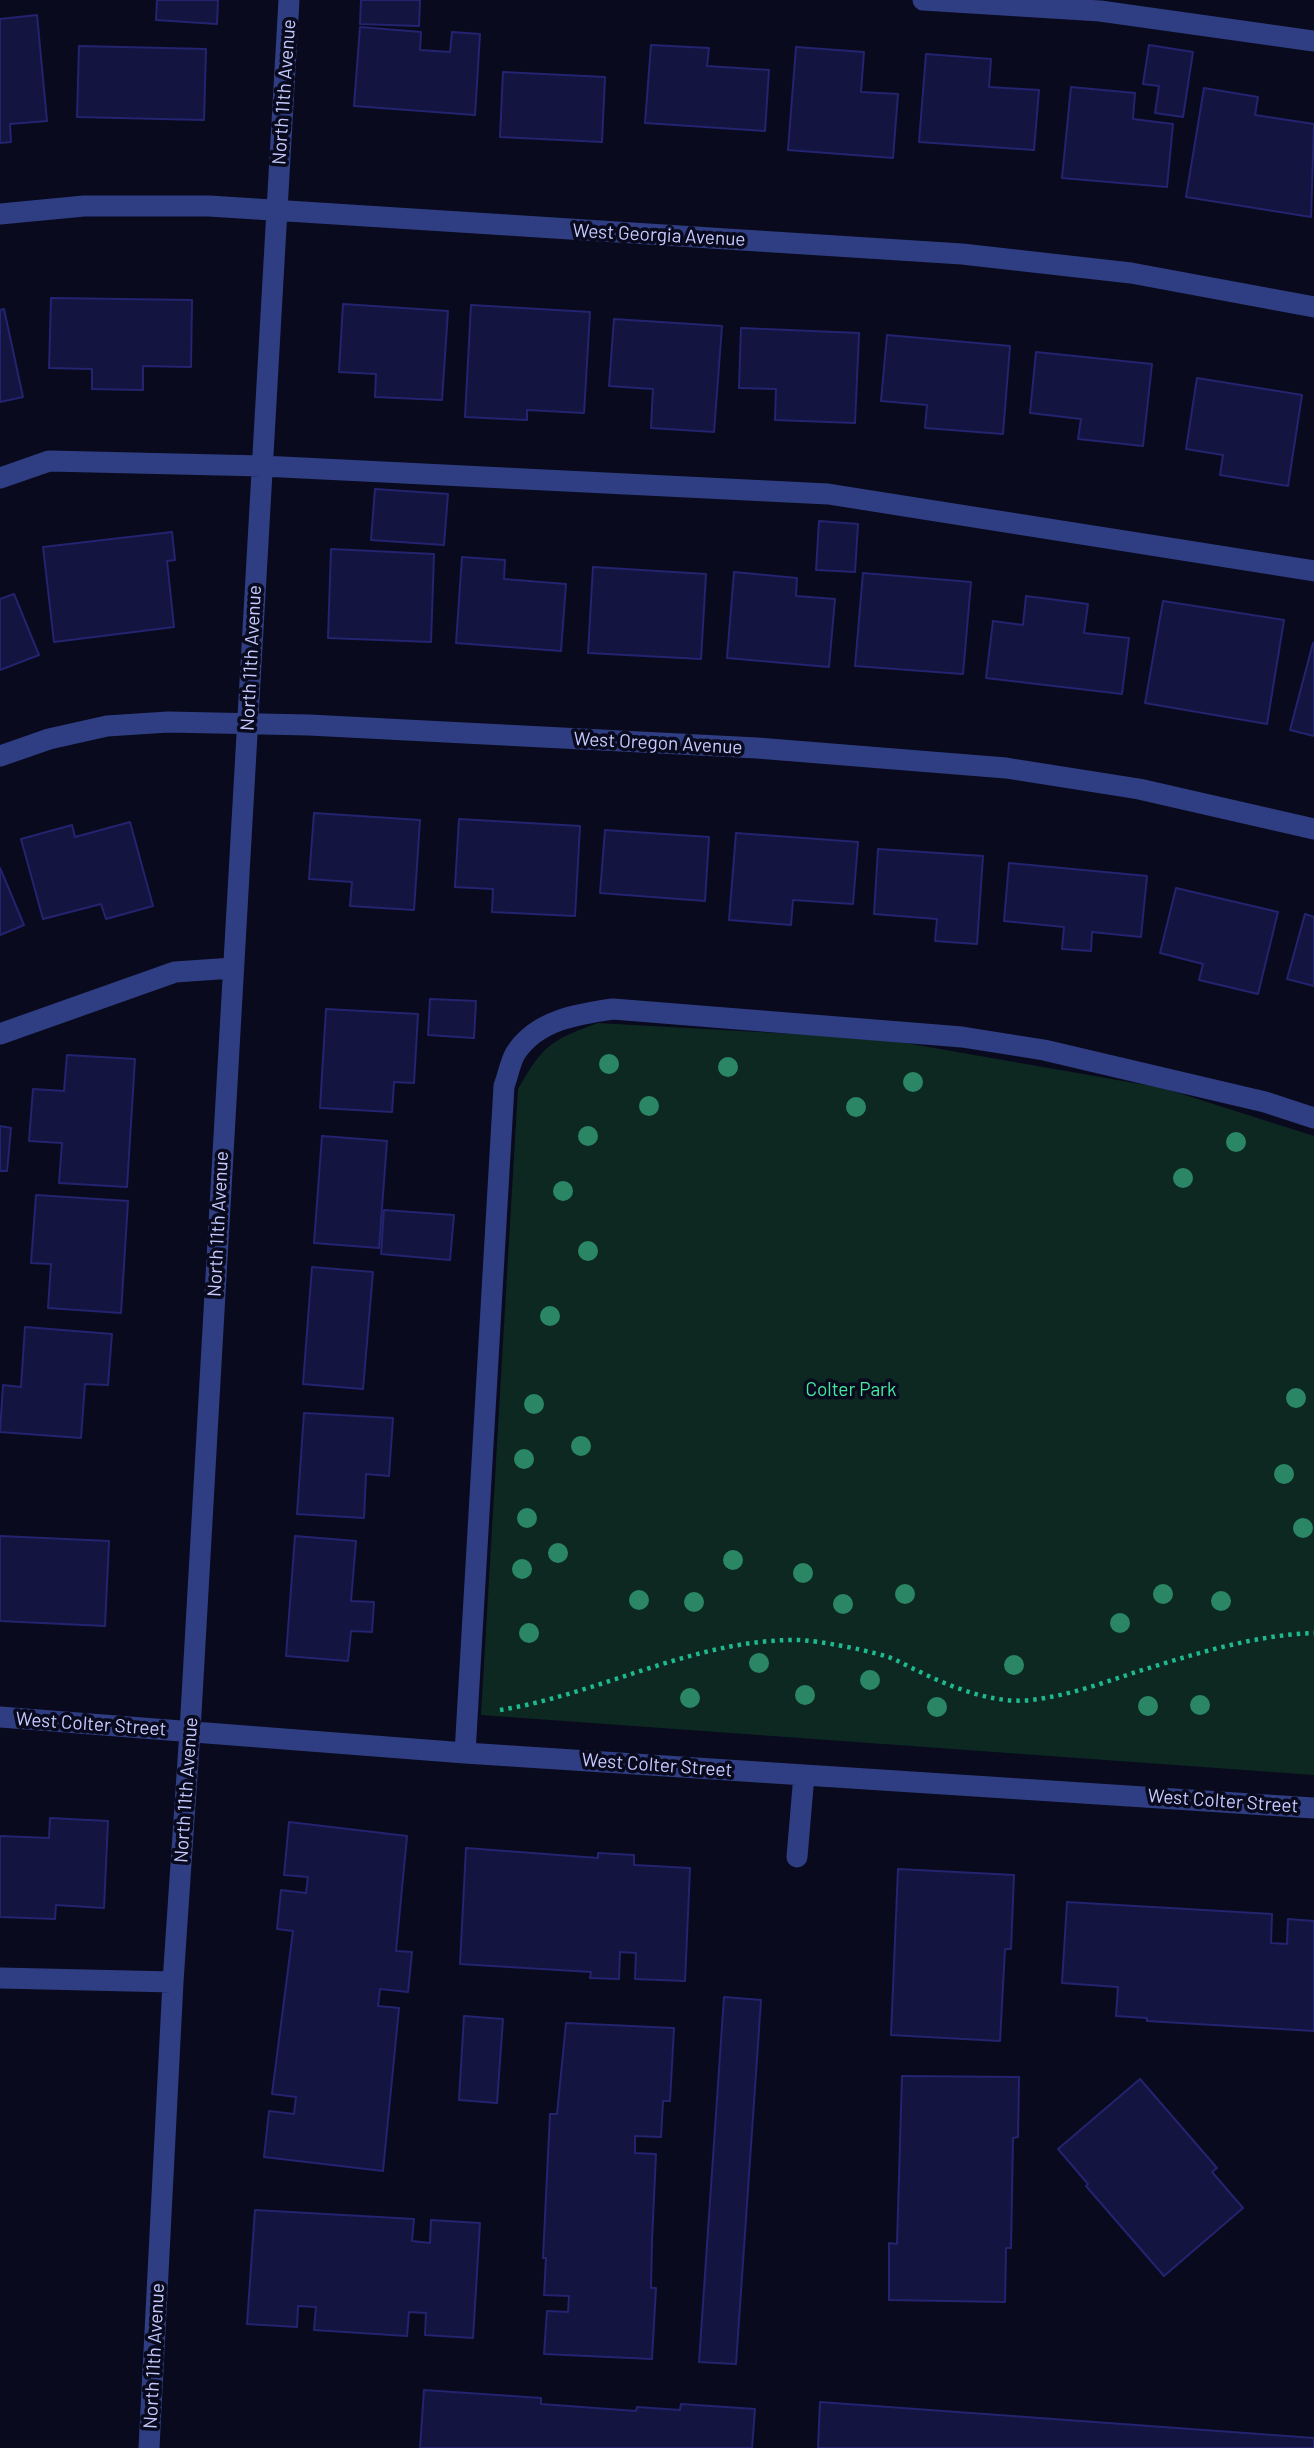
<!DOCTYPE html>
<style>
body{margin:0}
canvas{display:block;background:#090a1d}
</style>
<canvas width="1314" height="2448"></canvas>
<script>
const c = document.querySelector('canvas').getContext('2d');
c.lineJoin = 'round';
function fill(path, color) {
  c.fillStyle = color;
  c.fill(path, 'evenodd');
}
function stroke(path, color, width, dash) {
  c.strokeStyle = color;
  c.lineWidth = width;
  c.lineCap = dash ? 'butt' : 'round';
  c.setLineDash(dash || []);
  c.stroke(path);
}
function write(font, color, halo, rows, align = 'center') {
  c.font = font + ' Barlow,sans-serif';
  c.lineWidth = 7;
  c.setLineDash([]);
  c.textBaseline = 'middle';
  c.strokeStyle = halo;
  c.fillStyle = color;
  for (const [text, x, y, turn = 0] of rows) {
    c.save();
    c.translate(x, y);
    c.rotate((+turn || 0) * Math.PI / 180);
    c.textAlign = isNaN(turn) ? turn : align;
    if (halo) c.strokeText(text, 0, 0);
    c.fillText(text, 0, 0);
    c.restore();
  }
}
fill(new Path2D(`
 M598,1023L883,1039L1163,1088L1314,1136V1775L481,1715L518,1089C543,1045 551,1040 598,1023Z`), '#0c2821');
const building = new Path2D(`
 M157,0H218L217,24L156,20Z
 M361,0H420L419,26L360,24Z
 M37,15L47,121L10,124L11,142L0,143V19Z
 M360,27L421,32L420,50L450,52L452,32L480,34L475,115L354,106Z
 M651,45L709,48L707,66L769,70L765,131L645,123Z
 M1149,45L1193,52L1183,117L1155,113L1159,86L1143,84Z
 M79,46L206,49L204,120L77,117Z
 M796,47L864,52L861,92L898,94L893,158L788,150Z
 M926,54L991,59L989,87L1039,90L1034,150L919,142Z
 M503,72L605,77L602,142L500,137Z
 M1071,87L1135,93L1133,119L1173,124L1167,187L1062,178Z
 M1204,88L1258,97L1255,115L1314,124L1311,217L1186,197Z
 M51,298L192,300L191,367L143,366V390L92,389V369L49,368Z
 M343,304L448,311L442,400L375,397L376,374L339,372Z
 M471,305L590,312L584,413L527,410V420L465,417Z
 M4,309L23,397L0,402V310Z
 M614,319L722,326L714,432L651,428L653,389L609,386Z
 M741,328L859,333L855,423L775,420L776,389L739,388Z
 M887,335L1010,346L1003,434L925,428L927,405L881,401Z
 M1036,352L1152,364L1143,446L1078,439L1081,419L1030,413Z
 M1197,378L1302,395L1288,486L1220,475L1223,455L1186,449Z
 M375,489L448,494L444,545L371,540Z
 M819,521L858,524L855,572L816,570Z
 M172,532L175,560L167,561L174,627L54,642L43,547Z
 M331,549L434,554L431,642L328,638Z
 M462,557L505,560L504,579L566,584L561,651L456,643Z
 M593,567L706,574L701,659L588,653Z
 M734,572L797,578L796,596L835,599L829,667L727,658Z
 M863,573L971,582L963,674L855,666Z
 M14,594L39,655L0,670V599Z
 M1026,596L1088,604L1084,633L1129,638L1122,694L986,678L993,621L1023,625Z
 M1163,601L1284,620L1267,724L1145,703Z
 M1313,643L1314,644V736L1290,730Z
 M314,813L420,820L414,910L350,906L352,882L309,879Z
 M459,819L580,826L575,916L492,912L493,889L455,887Z
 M130,822L153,906L106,919L101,904L43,919L21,839L72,825L75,837Z
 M605,830L709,837L705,901L600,893Z
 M736,833L858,842L853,904L793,900L791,925L729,920Z
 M878,849L983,856L977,944L935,941L937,919L874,914Z
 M1009,863L1147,876L1141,937L1092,932L1091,951L1062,949L1064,927L1004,921Z
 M0,868L24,925L0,935Z
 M1176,888L1278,912L1258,994L1199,980L1203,964L1160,953Z
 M1305,914L1314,917V986L1287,979Z
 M430,999L476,1001L474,1038L428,1035Z
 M326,1009L418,1014L414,1083L394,1082L392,1112L320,1108Z
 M67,1055L135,1059L127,1187L59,1183L62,1143L29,1141L33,1089L64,1091Z
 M0,1126L11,1128L7,1171H0Z
 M322,1136L387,1141L379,1248L314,1243Z
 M36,1195L128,1201L121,1313L48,1308L51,1264L31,1263Z
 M384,1210L454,1215L450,1260L381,1254Z
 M312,1267L373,1272L363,1389L303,1384Z
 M25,1327L112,1334L108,1385L85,1384L81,1438L0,1432L3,1385L21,1387Z
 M304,1413L393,1418L389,1476L366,1474L364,1518L297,1514Z
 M0,1536L109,1541L105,1626L0,1621Z
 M295,1536L356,1541L351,1601L374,1602L372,1632L351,1631L348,1661L286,1656Z
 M50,1818L108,1821L104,1908L56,1905L55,1919L0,1917V1836L49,1838Z
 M289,1822L407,1836L396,1951L412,1952L408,1992L380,1989L378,2006L399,2008L383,2171L264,2157L269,2111L294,2114L296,2097L272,2094L293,1931L277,1929L281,1890L306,1893L308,1877L284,1875Z
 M466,1848L598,1858V1853L634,1855V1865L690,1868L685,1981L635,1979L636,1953L620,1952L619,1979L590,1978L591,1972L460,1964Z
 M898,1869L1014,1875L1011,1949H1005L1000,2041L891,2035Z
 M1067,1902L1272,1914L1271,1943L1287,1944L1288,1919L1314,1921V2031L1147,2021V2018L1116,2016L1118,1987L1062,1983Z
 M724,1997L761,2000L736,2364L699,2362Z
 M464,2016L503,2019L497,2103L459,2100Z
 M566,2023L674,2028L670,2101H663L661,2137L635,2136V2153L656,2154L652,2240L651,2288H656L652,2359L544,2354L547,2311L568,2312L569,2296L544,2295L546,2258H543L550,2114H557Z
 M902,2076L1019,2077L1018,2137L1013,2138L1011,2248H1006L1005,2302L889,2300V2243L897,2244Z
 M1140,2079L1217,2168L1212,2172L1243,2208L1164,2276L1086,2186L1088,2184L1058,2149Z
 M255,2210L414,2219L412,2241L430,2243L431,2220L480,2223L473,2338L425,2335L426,2313L409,2312L407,2336L314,2330L316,2307L298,2306L297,2327L247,2324Z
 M424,2390L541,2398V2404L636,2411L637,2407L680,2410L681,2404L755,2409L752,2448H420Z
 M820,2402L1314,2438V2448H818Z`);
fill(building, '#131440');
stroke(building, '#23236f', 2);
stroke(new Path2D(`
 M500,1710C600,1694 695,1639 797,1640C817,1640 879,1652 896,1660C935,1680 986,1705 1031,1700C1066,1696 1100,1684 1133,1673C1191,1655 1253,1635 1314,1633`), '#1fb990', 4.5, [3.5, 5]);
stroke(new Path2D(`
 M923,0L1100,11L1314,41
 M0,214L84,206H209L962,254L1131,273L1314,307
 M0,478L49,461L262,466L828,494L1314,571
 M0,756L49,739L107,726L168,722L309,725L757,748L1006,768L1139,789L1314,829
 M0,1034L175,972L233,968
 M0,1717L465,1753L1314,1808
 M465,1753L504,1086C508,1076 510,1063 515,1054C536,1020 578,1014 613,1009L962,1037L1044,1050L1265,1102L1314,1118
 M797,1857L804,1775
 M0,1978L173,1982
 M149,2448L173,1982L190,1731L289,0`), '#2f3d82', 21);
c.fillStyle = '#2a8664';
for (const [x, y] of [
 [609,1064],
 [728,1067],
 [913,1082],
 [649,1106],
 [856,1107],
 [588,1136],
 [1236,1142],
 [1183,1178],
 [563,1191],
 [588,1251],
 [550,1316],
 [1296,1398],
 [534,1404],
 [581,1446],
 [524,1459],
 [1284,1474],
 [527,1518],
 [1303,1528],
 [558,1553],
 [733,1560],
 [522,1569],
 [803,1573],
 [905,1594],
 [1163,1594],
 [639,1600],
 [1221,1601],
 [694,1602],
 [843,1604],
 [1120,1623],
 [529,1633],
 [759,1663],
 [1014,1665],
 [870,1680],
 [805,1695],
 [690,1698],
 [1200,1705],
 [1148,1706],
 [937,1707]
]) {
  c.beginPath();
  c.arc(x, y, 10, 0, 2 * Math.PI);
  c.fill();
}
write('19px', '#c6cbff', '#090a1d', [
 ["North 11th Avenue",284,92,-86],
 ["West Georgia Avenue",659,235,3],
 ["North 11th Avenue",251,658,-87],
 ["West Oregon Avenue",658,743,3],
 ["North 11th Avenue",218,1224,-87],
 ["West Colter Street",91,1724,4],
 ["West Colter Street",657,1765,4],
 ["North 11th Avenue",186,1790,-86],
 ["West Colter Street",1223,1801,4],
 ["North 11th Avenue",154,2356,-87]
]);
write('19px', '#45eb9f', '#090a1d', [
 ["Colter Park",851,1390]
]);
</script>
